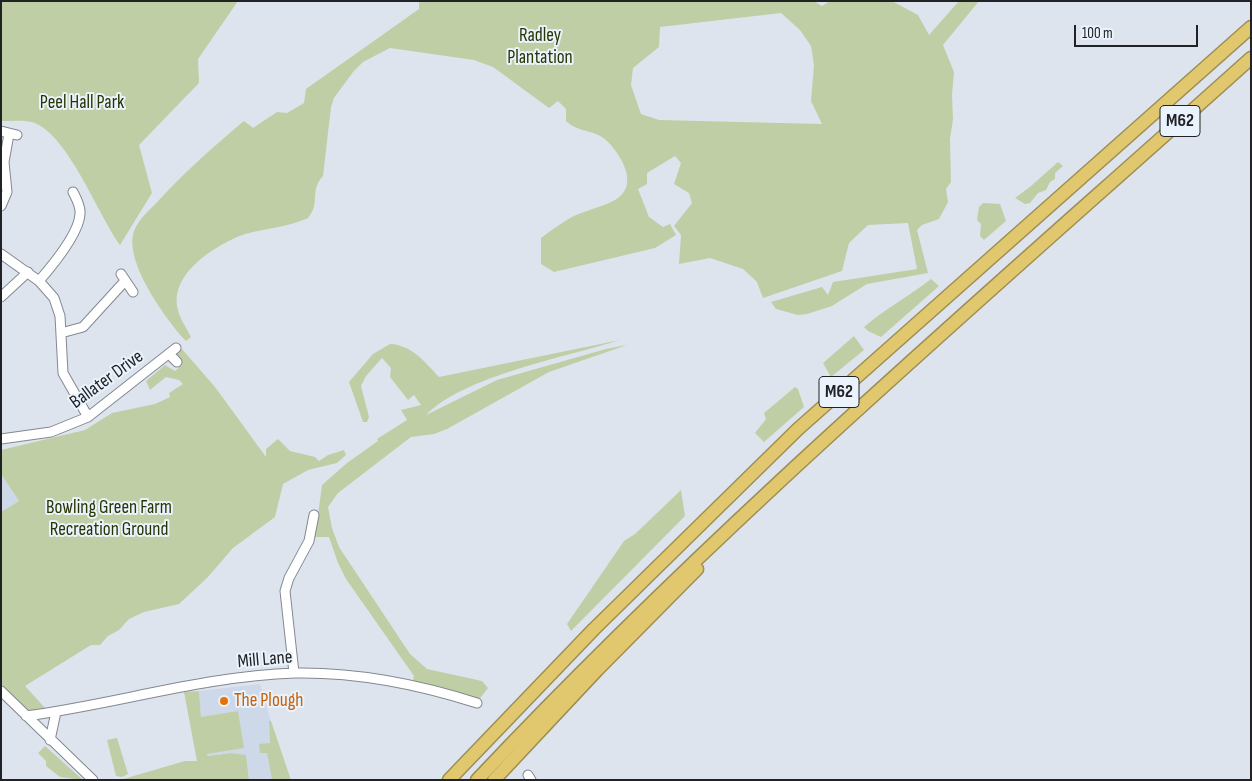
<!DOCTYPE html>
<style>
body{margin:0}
#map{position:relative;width:1252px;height:781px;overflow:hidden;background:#dde4ee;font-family:"Sofia Sans Condensed",sans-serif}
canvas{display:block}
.frame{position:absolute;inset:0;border:2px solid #202226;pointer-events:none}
.scale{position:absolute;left:1074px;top:25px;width:124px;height:22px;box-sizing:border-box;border:2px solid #202226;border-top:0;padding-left:6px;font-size:15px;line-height:18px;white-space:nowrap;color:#202226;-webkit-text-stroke:4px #eaf2fc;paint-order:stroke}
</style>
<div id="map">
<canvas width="1252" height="781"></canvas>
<div class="frame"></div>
<div class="scale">100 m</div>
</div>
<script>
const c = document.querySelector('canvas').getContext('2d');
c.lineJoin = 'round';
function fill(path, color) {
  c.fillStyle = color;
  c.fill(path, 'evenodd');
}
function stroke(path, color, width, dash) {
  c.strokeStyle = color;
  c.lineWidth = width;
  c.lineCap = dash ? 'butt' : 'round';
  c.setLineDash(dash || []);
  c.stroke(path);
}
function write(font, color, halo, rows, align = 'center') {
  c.font = font + ' "Sofia Sans Condensed",sans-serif';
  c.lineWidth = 4;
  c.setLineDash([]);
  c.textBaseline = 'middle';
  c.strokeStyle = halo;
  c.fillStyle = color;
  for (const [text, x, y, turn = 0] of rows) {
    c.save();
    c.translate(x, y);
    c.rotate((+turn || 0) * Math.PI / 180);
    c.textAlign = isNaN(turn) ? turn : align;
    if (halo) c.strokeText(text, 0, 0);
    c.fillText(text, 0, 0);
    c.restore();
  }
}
fill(new Path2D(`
 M1,474L19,501L1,512Z
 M260,684L271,721L269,722L270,744L260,752H267L272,780H249L246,755L231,753L208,756L201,717L199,691Z`), '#cdd9e9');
fill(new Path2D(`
 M2,1H238L198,59L199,83L139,145L152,193L120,245C98,215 67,132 32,122C23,120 11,121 1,121Z
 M419,1H814L822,6L830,1H892L918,15L929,35L959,1H979L943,45L954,72L952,95L953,119L950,139L951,182L946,189L948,202L939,219L922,225L917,230L928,273L867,284L832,306L807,314L798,315L776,309L771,302L822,287L828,295L833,282L917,269L908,223L868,225L849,243L842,271L763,298L757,282L743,269L710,258L679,264L681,235L674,226L692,203L689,193L674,184L681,163L675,156L647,173V184L638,189L649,217L663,227L670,224L676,235L655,248L554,272L541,264V238C550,231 560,224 570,218C583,211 599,208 613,201C641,187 622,156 607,141C595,129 578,133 566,121V109L558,101L549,108L493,67L474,60L390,48L363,62L353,72L334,98L331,107L323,176C309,191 321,203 308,218C285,229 259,228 237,237C210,249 169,276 178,310C180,319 187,329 191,337L186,341C167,321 123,261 134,231C139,218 151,209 160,199C187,170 214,146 244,121L253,128L277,112L287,113L304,103L306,89L419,9ZM781,13L800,30L811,46L814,65L811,101L822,124L659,120L641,114L631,85L633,68L659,47L660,27Z
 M1058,162L1063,166L1055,173V179L1050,182L1046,190L1038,193L1030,203L1025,204L1015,198L1031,186Z
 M983,203L1000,204L1006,221L984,240L980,236L981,224L977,220L979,207Z
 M931,279L939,286L881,337L868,331L864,327C885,309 909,296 931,279Z
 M854,336L864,350L831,377L823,363Z
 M620,340C566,357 464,376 426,415L497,380L606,349L627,345L549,372L447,429L434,434L411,437L338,493L328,507L332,528L339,547L410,654L427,669L482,681L488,688L477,702L412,684L414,676L346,579L338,563L329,537H315L322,485L347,463L378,441L377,439L407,420L401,410L421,405L414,395L408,400L390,377L391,368L382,358L366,376L361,386L369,417L367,422H363L349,382L373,354L390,344C412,345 425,362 439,377Z
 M182,349L215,387L266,457V449L278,439L290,451L315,457L319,461L328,455L344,450L346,455L337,463L308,470L283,484L275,517L233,548L208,577L179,604L144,612L129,619L119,630L108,636L100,645H91L25,686L46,709L40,718L31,717L1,686V512L19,501L1,474V450L85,430L112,413L155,404L170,397L169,393L183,384L179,380L166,377L150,390L146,381L165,365L175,371L182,365L177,359V353Z
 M795,387L798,389L804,407L764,442L755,433L766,419L764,413Z
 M681,490L685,516L571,631L567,624L624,541L635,534Z
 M199,691L201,717L238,711L244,748L207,754L208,756L231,753L246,755L249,780H120L185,761H197L184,692Z
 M269,721H271L291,780H272L267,753H260L259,744L270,743Z
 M117,738L128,774L122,777L116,776L107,740Z
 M45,746L83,780L60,777L46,766V761L38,753Z`), '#c0cea5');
const minor = new Path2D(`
 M1,131L17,135
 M1,206L7,192L4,162L9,134
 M1,254L39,281L54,298L60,316L63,373L88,417
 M121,274L133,292
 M39,281C52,266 79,234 80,214C81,206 76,198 73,192
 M1,297L28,272
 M61,333L83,327L125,281
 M169,354L177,362
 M1,439L51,432L88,417L176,348
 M294,673L285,591L289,578L309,541L314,515
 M1,691L93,780
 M26,716C116,704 204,676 295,673C358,672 418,684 477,703
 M50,740L56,712
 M528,775L531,780`);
const highway = new Path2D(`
 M449,780L594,629L798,429L1251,27
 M477,780C719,523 988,294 1251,58
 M494,780L597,670L697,569`);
stroke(minor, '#828891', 11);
stroke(highway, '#9d8e55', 15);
stroke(minor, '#fff', 9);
stroke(highway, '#e1c86e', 12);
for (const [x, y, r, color] of [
 [224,701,5,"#e8710a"]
]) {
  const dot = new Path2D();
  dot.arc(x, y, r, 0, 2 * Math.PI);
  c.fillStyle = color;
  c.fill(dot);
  stroke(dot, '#eaf2fc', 2);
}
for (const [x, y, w] of [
 [1180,121,40],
 [839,392,40]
]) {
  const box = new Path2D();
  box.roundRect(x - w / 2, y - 15.5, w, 31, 4);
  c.fillStyle = '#eaf2fc';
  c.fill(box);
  stroke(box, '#202226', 1);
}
write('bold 18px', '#202226', null, [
 ["M62",1180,121],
 ["M62",839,392]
]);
write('19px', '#293402', '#eaf2fc', [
 ["Radley",540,36],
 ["Plantation",540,58],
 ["Peel Hall Park",82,103],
 ["Bowling Green Farm",109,508],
 ["Recreation Ground",109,530]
]);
write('19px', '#202226', '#eaf2fc', [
 ["Ballater Drive",107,380,-36],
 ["Mill Lane",265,660,-5]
]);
write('19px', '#c56008', '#eaf2fc', [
 ["The Plough",234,701]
], 'left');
</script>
